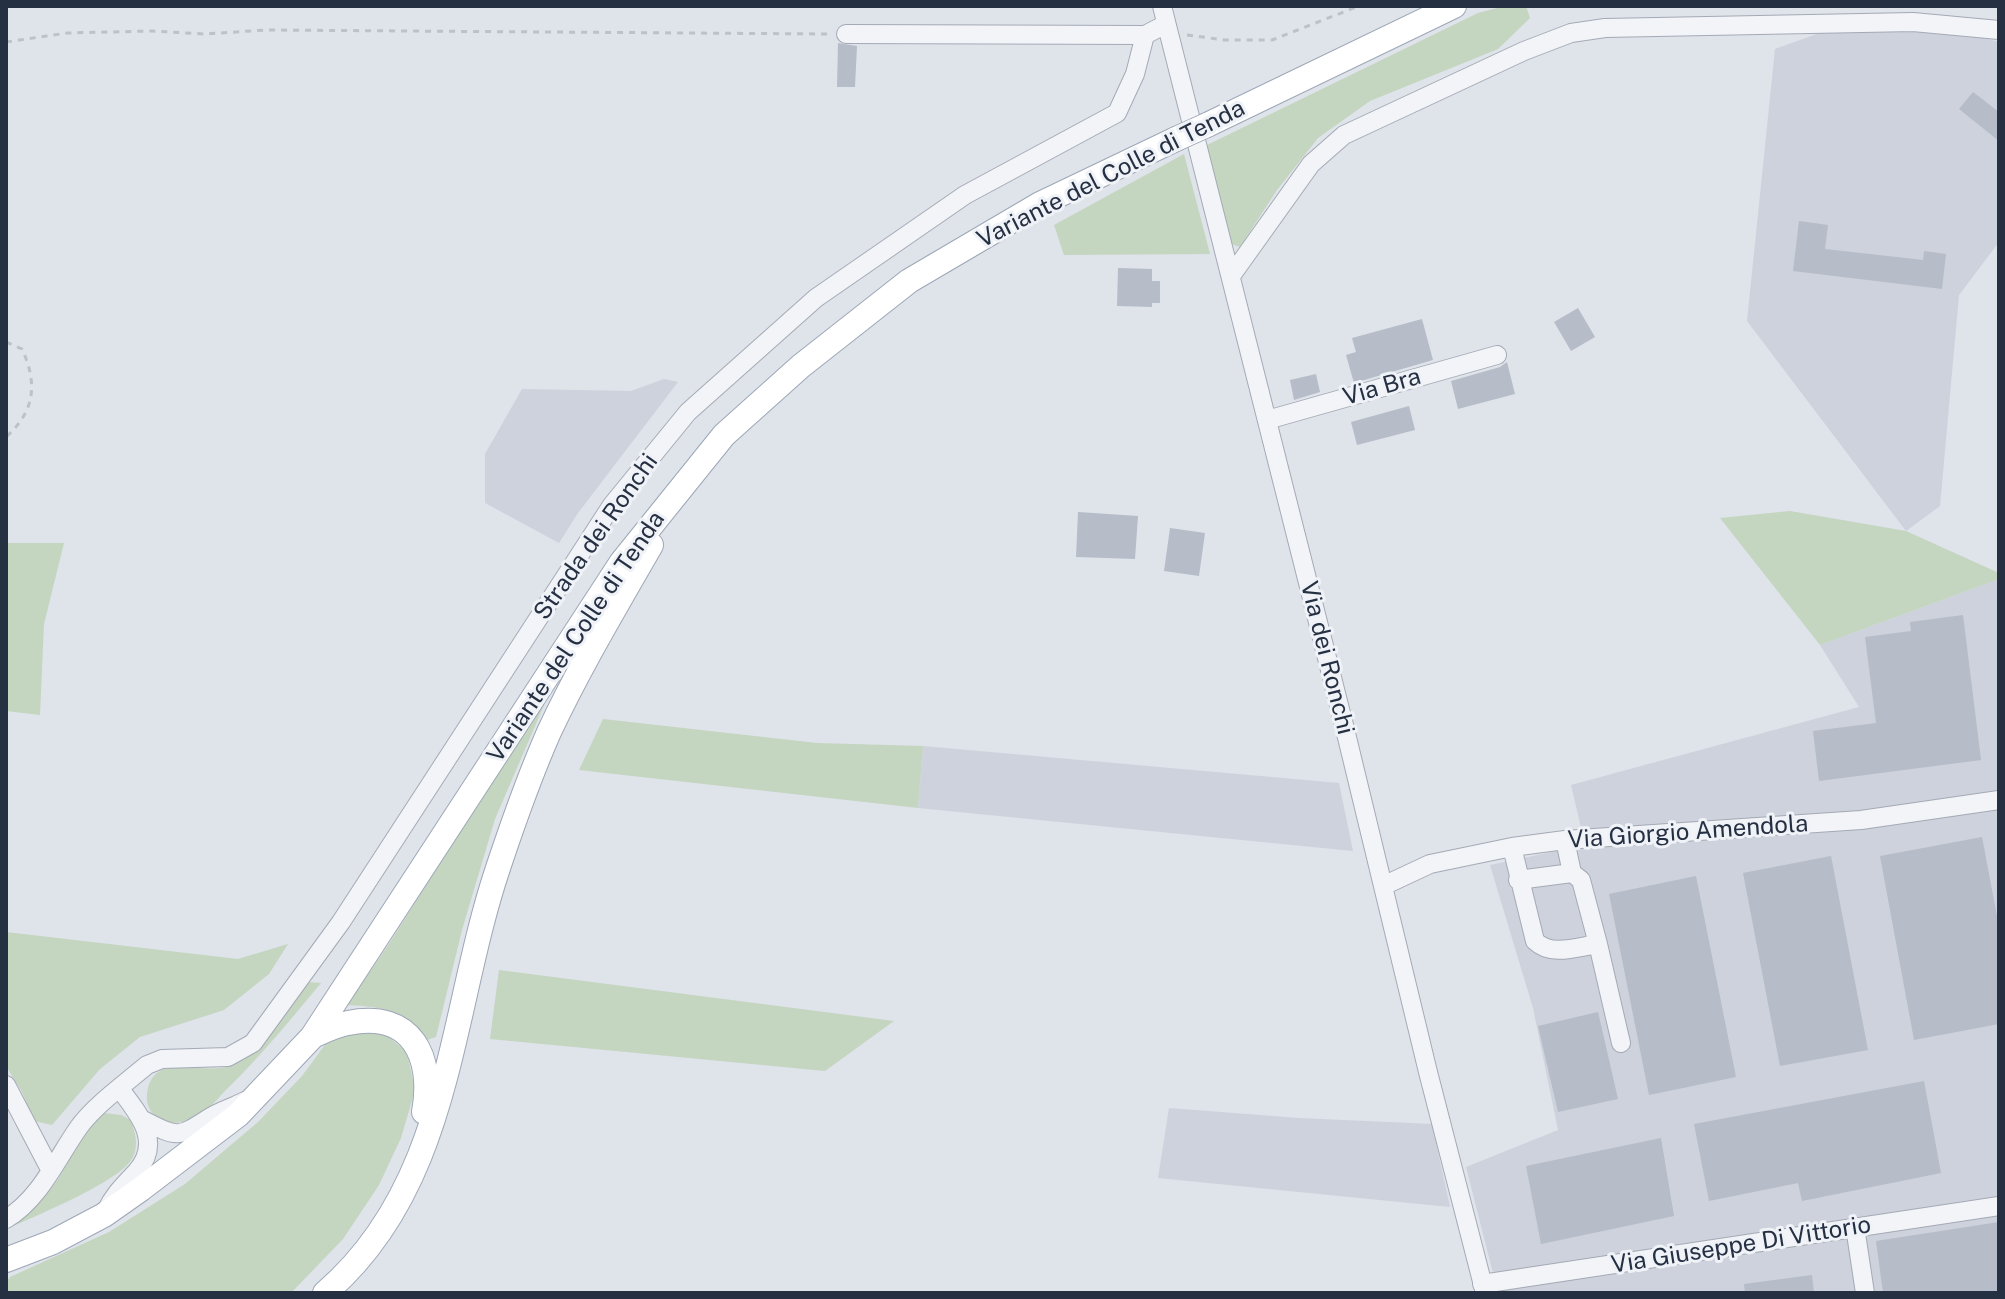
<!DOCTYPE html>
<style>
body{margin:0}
#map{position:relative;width:2005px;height:1299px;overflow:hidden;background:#dfe3ea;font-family:"Public Sans",sans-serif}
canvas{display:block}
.frame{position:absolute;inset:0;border:8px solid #263043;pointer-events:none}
</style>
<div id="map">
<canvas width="2005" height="1299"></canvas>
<div class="frame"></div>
</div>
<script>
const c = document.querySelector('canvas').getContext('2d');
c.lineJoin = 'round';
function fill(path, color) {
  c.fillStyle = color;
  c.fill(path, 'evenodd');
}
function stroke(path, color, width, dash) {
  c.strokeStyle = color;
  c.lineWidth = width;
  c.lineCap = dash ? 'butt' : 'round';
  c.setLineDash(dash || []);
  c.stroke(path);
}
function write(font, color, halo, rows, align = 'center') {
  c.font = font + ' "Public Sans",sans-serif';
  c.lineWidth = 6;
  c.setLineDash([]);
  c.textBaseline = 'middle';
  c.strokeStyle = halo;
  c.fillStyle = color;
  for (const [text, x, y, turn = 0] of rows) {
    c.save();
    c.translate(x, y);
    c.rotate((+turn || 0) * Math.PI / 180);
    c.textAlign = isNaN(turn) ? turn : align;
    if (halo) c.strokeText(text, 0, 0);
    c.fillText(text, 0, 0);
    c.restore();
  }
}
fill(new Path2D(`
 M1948,28L1999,42V242L1959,295L1940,506L1906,531L1747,321L1775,49L1825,31Z
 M664,379L678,382L578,513L559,543L485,503V454L522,389L631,391Z
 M1999,579V1293H1498L1466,1167L1558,1130L1533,1008L1490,865L1585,845L1571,785L1859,707L1820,645Z
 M923,746L1339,783L1353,851L918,808Z
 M1169,1108L1299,1118L1432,1124L1450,1207L1158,1178Z`), '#cdd2dc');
fill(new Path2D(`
 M1505,6H1526L1530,18L1498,49L1370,101L1318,138L1277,190L1240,247L1226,242L1203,147L1478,13Z
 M1184,154L1210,254L1064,255L1054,225Z
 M1790,511L1906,531L1999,573V579L1820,645L1720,518Z
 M6,543H64L44,624L40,715L6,711Z
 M548,696L495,819L462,930L436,1037L427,1040C402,1010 386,1007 347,1005L389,944L537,708Z
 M603,719L817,743L923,746L918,808L579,770Z
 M6,932L238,959L288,944L269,974L224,1010L140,1037L100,1069L52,1125L34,1121L22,1092L6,1066Z
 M499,970L894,1021L825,1071L490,1039Z
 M307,982L321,983C292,1018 264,1052 232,1084C222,1093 213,1106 202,1114C191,1121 173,1126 161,1120C151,1115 146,1105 147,1095C151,1049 202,1076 229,1066C264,1053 286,1011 307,982Z
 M353,1031L385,1034L407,1052L415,1090L401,1138L379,1185L343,1239L291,1293H6V1282L10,1277L109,1232L185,1184L258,1122L302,1076L327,1042Z
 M105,1113L121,1115L131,1120C135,1133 139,1144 133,1157C122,1181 35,1216 9,1228C26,1213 45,1198 58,1179C76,1152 76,1132 105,1113Z`), '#c4d5c0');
fill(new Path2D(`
 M838,43L857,46L855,87H837Z
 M1973,92L1999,112V141L1959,109Z
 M1799,221L1828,225L1825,249L1923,260L1924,251L1946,254L1942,289L1793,271Z
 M1118,268L1152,269V281H1160V303H1152V307L1117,306Z
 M1578,308L1595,337L1571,351L1554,322Z
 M1422,319L1433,360L1354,383L1346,355L1356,352L1352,338Z
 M1507,362L1515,394L1458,409L1451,381L1500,367Z
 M1316,374L1320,392L1294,400L1290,380Z
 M1409,406L1415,430L1357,445L1351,422Z
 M1078,512L1138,516L1135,559L1076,557Z
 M1170,528L1205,533L1199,576L1164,571Z
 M1963,615L1981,760L1819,781L1813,731L1876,723L1865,637L1911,631L1910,622Z
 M1982,837L1999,927V1024L1914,1040L1880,856Z
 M1831,856L1868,1050L1780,1066L1743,873Z
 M1696,876L1736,1077L1649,1095L1609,894Z
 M1598,1012L1618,1099L1558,1112L1538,1026Z
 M1924,1081L1941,1173L1802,1201L1798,1183L1709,1201L1694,1124Z
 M1661,1138L1674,1216L1541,1244L1526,1166Z
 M1999,1222V1293H1883L1876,1241Z
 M1812,1275L1814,1293H1745L1744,1284Z`), '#b6bcc8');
const minor = new Path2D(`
 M1162,6L1344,725L1428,1072L1485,1293
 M846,34L1145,35
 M1231,276L1311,164L1344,135L1524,51L1571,33L1605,28L1913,22L1999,30
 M1267,420L1497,355
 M1512,847L1535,941C1551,957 1577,947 1598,944L1581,880L1572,873L1565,840
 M1518,880L1572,873
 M1383,886L1430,864L1512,847L1565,840L1861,820L1999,800
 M1598,944L1621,1043
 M6,1085L51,1171
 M119,1088L147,1065L162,1059L228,1057L253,1043L341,922L612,505L688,412L816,298L965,195L1117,113L1135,74L1145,35L1166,24
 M143,1120C178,1138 178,1138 209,1118C220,1111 234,1107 245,1101
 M6,1219C40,1199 57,1158 79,1127C90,1112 104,1100 119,1088C138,1113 163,1141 137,1171C125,1184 114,1194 106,1211
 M1855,1227L1865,1293
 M1482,1284L1999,1206`);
const major = new Path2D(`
 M1207,125L1454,6
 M313,1036C324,1031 336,1025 348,1023C412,1010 434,1057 424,1112
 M6,1260L53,1242L104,1215L141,1189L238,1115L312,1037L621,563L724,435L801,366L909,281L1040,204L1176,139
 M325,1293C451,1185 449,1014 498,868C513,823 530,775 549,732C579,668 616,606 651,545`);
stroke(minor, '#a4aab5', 20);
stroke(major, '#9da7b7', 26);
stroke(new Path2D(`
 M1187,35L1225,40H1272L1359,6
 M6,42L67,33L152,31L205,34L266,30L829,34
 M6,342L22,349C38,384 35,411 6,437`), '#bdc1c9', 3, [6, 6]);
stroke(minor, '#f2f4f8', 18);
stroke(major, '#fff', 24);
const majorBridge = new Path2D(`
 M1176,139L1207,125`);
stroke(majorBridge, '#9da7b7', 26, []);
stroke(majorBridge, '#fff', 24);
write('24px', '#263043', '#eff2f7', [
 ["Variante del Colle di Tenda",1111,174,-27],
 ["Via Bra",1382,387,-16],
 ["Strada dei Ronchi",596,537,-55],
 ["Variante del Colle di Tenda",576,637,-56],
 ["Via dei Ronchi",1327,658,76],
 ["Via Giorgio Amendola",1688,832,-4],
 ["Via Giuseppe Di Vittorio",1741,1245,-9]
]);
</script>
